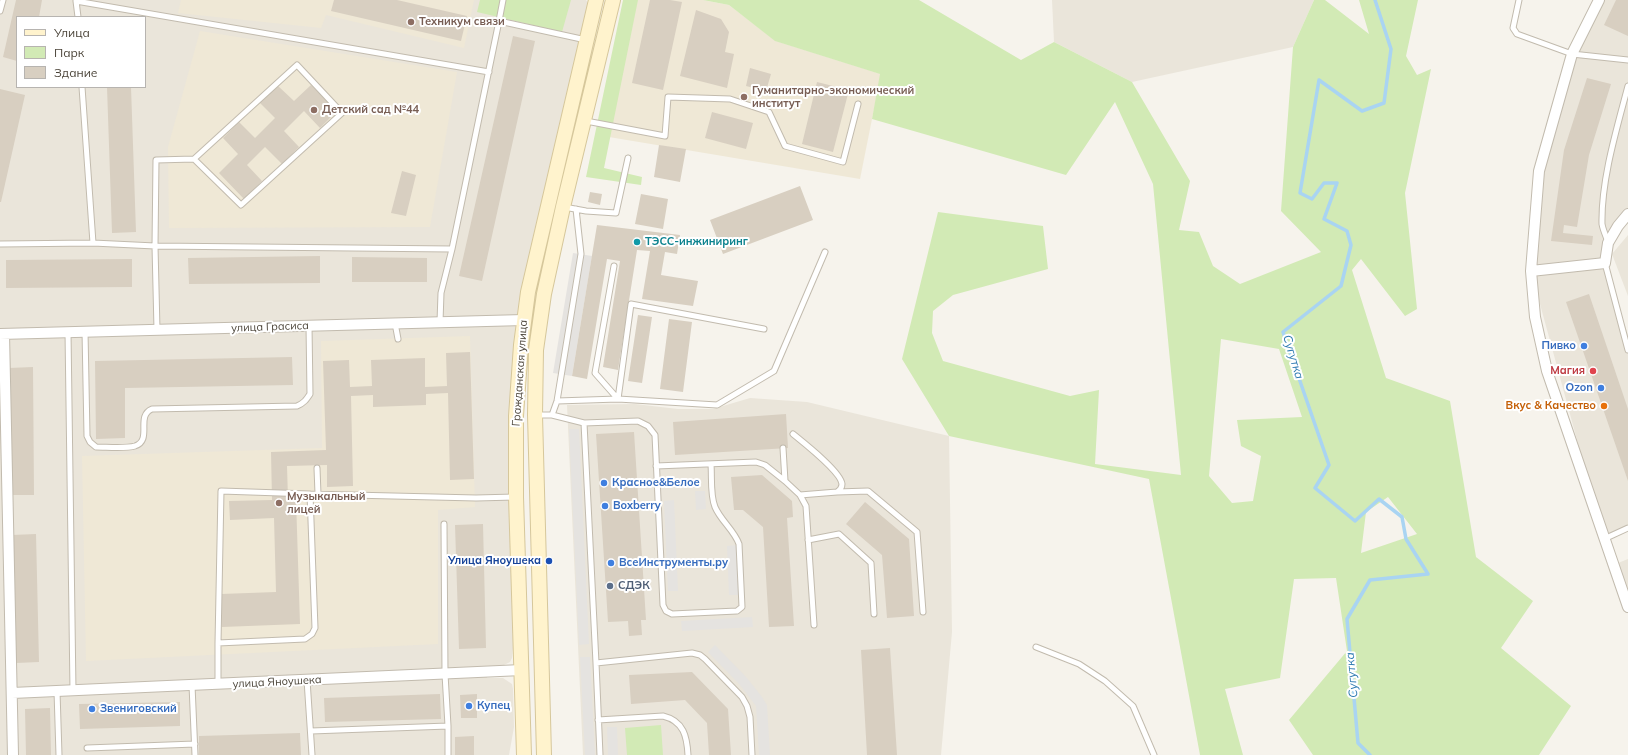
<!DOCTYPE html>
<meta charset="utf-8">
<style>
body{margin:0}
#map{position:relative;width:1628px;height:755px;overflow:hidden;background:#f6f3ec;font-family:Mulish,sans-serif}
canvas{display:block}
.legend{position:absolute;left:16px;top:16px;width:130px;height:72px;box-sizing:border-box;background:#fff;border:1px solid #b7b4b0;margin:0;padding:5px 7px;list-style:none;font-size:12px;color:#4b4439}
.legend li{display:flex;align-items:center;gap:8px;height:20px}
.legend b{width:20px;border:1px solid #b7b4b0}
</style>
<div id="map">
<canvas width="1628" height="755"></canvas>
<ul class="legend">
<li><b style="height:5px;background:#fff3cd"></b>Улица</li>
<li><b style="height:11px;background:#d2eab5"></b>Парк</li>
<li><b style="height:11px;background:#d8cfc1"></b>Здание</li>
</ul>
</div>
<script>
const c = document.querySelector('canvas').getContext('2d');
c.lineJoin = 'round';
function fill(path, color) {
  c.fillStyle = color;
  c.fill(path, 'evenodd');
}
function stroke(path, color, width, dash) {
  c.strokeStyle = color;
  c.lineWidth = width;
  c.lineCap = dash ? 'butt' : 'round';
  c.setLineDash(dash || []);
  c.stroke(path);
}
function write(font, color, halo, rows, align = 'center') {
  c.font = font + ' Mulish,sans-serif';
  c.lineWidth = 4;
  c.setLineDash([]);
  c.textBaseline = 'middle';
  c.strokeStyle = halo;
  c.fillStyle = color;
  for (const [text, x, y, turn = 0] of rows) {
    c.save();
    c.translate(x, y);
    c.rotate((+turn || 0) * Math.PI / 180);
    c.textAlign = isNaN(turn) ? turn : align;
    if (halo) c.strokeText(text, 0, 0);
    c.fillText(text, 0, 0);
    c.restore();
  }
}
fill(new Path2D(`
 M0,0H586L592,9L541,209L512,412L513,649L512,658L510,662L504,665L488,667L487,678H503L512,684L513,689L514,727L509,755H0ZM17,17H145V87H17Z
 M1052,0H1314L1293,47L1132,82L1054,42Z
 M1599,0H1628V215L1618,226L1605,263L1628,335V528L1604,539L1531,271L1539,171L1572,54Z
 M1628,235V296L1612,254Z
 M750,398L807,402L949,436L952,632L941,755H583L567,405L635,404L678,409H713Z
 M1628,559V605L1613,565Z`), '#eae5da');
fill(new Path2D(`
 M181,0H474L464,48L326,15L321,28L178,13Z
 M631,0H703L729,5L776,41L881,74L860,179L603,136Z
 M200,31L457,72L430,227L169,228L168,147Z
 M470,336L475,507L438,510V644L86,661L82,456L322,448L321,341Z`), '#efe8d6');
fill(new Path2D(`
 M480,0H571L562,32L477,12Z
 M623,0H638L604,168L642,177L641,185L586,177Z
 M703,0H919L1021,60L1054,42L1132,82L1190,181L1179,230L1199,232L1213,266L1240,284L1321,252L1281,211L1293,47L1314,0H1325L1369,34L1359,0H1418L1406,56L1417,75L1431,69L1405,193L1417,309L1405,316L1361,259L1352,270L1386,378L1450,401L1476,557L1533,601L1501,648L1571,706L1539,755H1313L1289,720L1347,651L1336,578L1294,579L1280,678L1225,689L1243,755H1200L1149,479L949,436L902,359L938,212L1043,226L1048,269L953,295L933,311L932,333L943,361L1070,396L1099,390L1095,464L1181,475L1153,184L1115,102L1066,175L872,119L880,74L775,41L729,5ZM1221,339L1279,349L1302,417L1237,420L1241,446L1261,456L1253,501L1232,503L1209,476ZM1388,497L1417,534L1361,553L1366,512Z
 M661,725L663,755H627L625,728Z`), '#d2eab5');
fill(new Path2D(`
 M573,253L592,256L572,376L553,373Z
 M569,429H579L589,644L579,645Z
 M695,491H705L706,509L696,510Z
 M674,500L678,591H668L664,501Z
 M737,545L739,595H729L727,546Z
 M752,617L753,627L682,631L681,621Z
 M715,645L747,678L762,697L767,705L770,755H759L756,706L740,685L708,652Z
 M580,657H590L595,755H585Z
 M607,727H617L618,755H608Z`), '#e5e3e0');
stroke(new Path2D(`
 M1370,755L1358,743L1347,619L1370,580L1428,574L1406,539L1402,517L1379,499L1355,521L1315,488L1329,465L1283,332L1341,286L1351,245L1347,231L1324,219L1337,183H1324L1312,199L1300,193L1319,80L1362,111L1384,103L1391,49L1375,0`), '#a9d4f2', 3.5);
fill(new Path2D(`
 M16,0H42L39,17H17V61L3,57Z
 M334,0H397L467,16L461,41L331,11Z
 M650,0H670L682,2L663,90L632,83Z
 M1616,0H1628V36L1604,25Z
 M696,10L721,19L729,32L725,52L734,54L727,88L680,76Z
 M513,36L535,41L482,281L459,276Z
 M750,68L771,74L766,91L746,86Z
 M1587,78L1611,84L1589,155L1577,227L1564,225L1563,233L1593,236L1592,245L1551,241L1564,150Z
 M817,82L849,90L833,152L802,144Z
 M277,85L294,101L311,85L337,111L320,128L304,111L284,131L299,147L282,164L265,147L247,165L262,181L244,199L219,173L238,154L223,138L239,122L255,138L275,118L259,102Z
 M107,87H131L136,232L112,233Z
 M0,89L25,95L1,202H0Z
 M712,112L753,123L746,149L705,138Z
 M659,145L686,149L680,182L654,177Z
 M402,171L416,175L406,216L391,213Z
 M800,186L813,220L723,254L710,220Z
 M590,192L602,194L600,205L588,202Z
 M641,194L668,199L663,229L635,224Z
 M597,225L680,235L677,254L665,252L661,275L698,281L693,306L642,299L650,251L637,250L618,370L603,367L620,261L607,259L587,379L572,376Z
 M320,256V283L189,284L188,258Z
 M352,257L427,258V282H352Z
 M132,259V287L6,288V260Z
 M1589,294L1628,409V481L1566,302Z
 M638,315L652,317L642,383L628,381Z
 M669,319L692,322L683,392L660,389Z
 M470,352L474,479L450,480L448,393L426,394V405L373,407V395L351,396L353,486L327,487V465L287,466L288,499H296L300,624L222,627L221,594L276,592L274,518L230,520L229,501L272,500L271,452L326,450L323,361L349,360L350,387L372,386L371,360L425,358V387L447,386L446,353Z
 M292,357L293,385L125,388V438L96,439L95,361Z
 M33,367L34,495H10L9,368Z
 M786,414L788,448L675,455L673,422Z
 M634,432L646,620H641L642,635L629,636L628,621L608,622L596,434Z
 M762,475L792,501L793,517L787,518L794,626L769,627L763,527L743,510H734L731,477Z
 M865,502L909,539L914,616L887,618L882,555L846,524Z
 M483,524L486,648L459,649L455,525Z
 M36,534L39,662L16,663L12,535Z
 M890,648L897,755H867L861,650Z
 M692,672L728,709L731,755H709L707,723L685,700L631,704L629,675Z
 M440,694L441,719L325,722L324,698Z
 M477,694V718H461L460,695Z
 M180,702V726L80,729L79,704Z
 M50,708L51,755H26L25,709Z
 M300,733L301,755H199V736Z
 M474,736V755H455V737Z`), '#d8cfc1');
const service = new Path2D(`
 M1519,0L1513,28L1517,34L1572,54L1628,60
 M0,11L3,0
 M78,17L76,1L489,72
 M499,21L503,0
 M82,87L93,243
 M586,121L665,136L668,97L730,99L769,112L785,146L843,162L858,104
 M564,207L586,211L616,213L628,158
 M1608,242C1606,236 1603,230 1602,224C1601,180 1617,128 1628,86
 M0,244L93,243L155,246L452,249
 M1605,263L1628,350
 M614,266L595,373L618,399L717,405L774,371L825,252
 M440,322L441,293L452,249L499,21L586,40
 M395,323L398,339
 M157,330L155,246L156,160L194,159L297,65L342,113L241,205L194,159
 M85,331L87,436L90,442L96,447C107,447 125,449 135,446C153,440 135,416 152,409L297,406C304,403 306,400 310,394L309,326
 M68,332L73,691
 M557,401L618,399L631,304L764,329
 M535,415H552L584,423L638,421L648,426L655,435L663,605L666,611L672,614L737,611L742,607L739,544C734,530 721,521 715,507C710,495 712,477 711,464
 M552,415L557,401L581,254L576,209
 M584,423L596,663
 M793,434C804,443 841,472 842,484C842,487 840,490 837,492L800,495L806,506L814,625
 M656,466L756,462L765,465L785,481L783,448
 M317,468L318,494
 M785,481L800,495
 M837,492L868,491L917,532L923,612
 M310,494L476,498L515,497
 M1604,539L1628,528
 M808,540L839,534L871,563L874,614
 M218,643L305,639L312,634L315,628L310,494L221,491L218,643V684
 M1036,647L1079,664L1105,681L1133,706L1154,755
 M307,680L312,755
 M192,685L195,755
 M57,691L59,755
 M598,720L663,716C684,721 687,737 688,755
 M448,726V755
 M311,731L448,726L445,674L444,524
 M87,748L195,744
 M600,755L596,663L692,653L700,655L705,659L742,697L747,706L750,717L752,755`);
const minor = new Path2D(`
 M1599,0L1572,54L1539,171L1531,271L1535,317L1547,371L1628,607
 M1531,271L1605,263L1608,243L1618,226L1628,214
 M0,334L524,320
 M4,334L13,755
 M12,693L522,670`);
const secondary = new Path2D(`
 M524,755L516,497V416L521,345L528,292L596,0
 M544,755L535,415L536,350L544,294L563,207L613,0`);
stroke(service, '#c2bbae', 7);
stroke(minor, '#c2bbae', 12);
stroke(secondary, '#d6c79b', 16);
stroke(service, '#fff', 5);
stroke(minor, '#fff', 10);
stroke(secondary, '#fff3cd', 14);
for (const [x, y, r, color] of [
 [411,22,4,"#8d6e63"],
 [744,97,4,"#8d6e63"],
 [314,110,4,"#8d6e63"],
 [637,242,4,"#0f9aa8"],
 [1584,346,4,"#3f7fe0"],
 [1593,371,4,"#e0444e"],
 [1601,388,4,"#3f7fe0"],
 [1604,406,4,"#e8710a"],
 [604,483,4,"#3f7fe0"],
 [279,503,4,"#8d6e63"],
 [605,506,4,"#3f7fe0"],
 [549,561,4,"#1a4fb4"],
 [611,563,4,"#3f7fe0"],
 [610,586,4,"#5c6f8a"],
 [469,706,4,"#3f7fe0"],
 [92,709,4,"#3f7fe0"]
]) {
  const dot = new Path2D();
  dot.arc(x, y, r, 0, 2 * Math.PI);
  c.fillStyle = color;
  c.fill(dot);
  stroke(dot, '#fff', 1.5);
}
write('bold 11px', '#785e54', '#fff', [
 ["Техникум связи",419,22],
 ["Гуманитарно-экономический",752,91],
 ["институт",752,104],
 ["Детский сад №44",322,110],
 ["Музыкальный",287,497],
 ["лицей",287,510]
], 'left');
write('bold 11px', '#0d838f', '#fff', [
 ["ТЭСС-инжиниринг",645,242]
], 'left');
write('11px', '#4b4439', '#fff', [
 ["улица Грасиса",270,327,-2],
 ["Гражданская улица",520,373,-86],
 ["улица Яноушека",277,682,-3]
]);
write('bold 11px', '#366cbe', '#fff', [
 ["Пивко",1576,346,"right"],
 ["Ozon",1593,388,"right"],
 ["Красное&Белое",612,483],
 ["Boxberry",613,506],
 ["ВсеИнструменты.ру",619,563],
 ["Купец",477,706],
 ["Звениговский",100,709]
], 'left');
write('bold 11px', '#be3a42', '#fff', [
 ["Магия",1585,371]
], 'right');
write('bold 11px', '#c56008', '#fff', [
 ["Вкус & Качество",1596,406]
], 'right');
write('bold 11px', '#164399', '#fff', [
 ["Улица Яноушека",541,561]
], 'right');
write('bold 11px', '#4e5e75', '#fff', [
 ["СДЭК",618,586]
], 'left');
write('italic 12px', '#2e7ab2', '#fff', [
 ["Сугутка",1293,357,73],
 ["Сугутка",1352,675,-95]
]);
</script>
